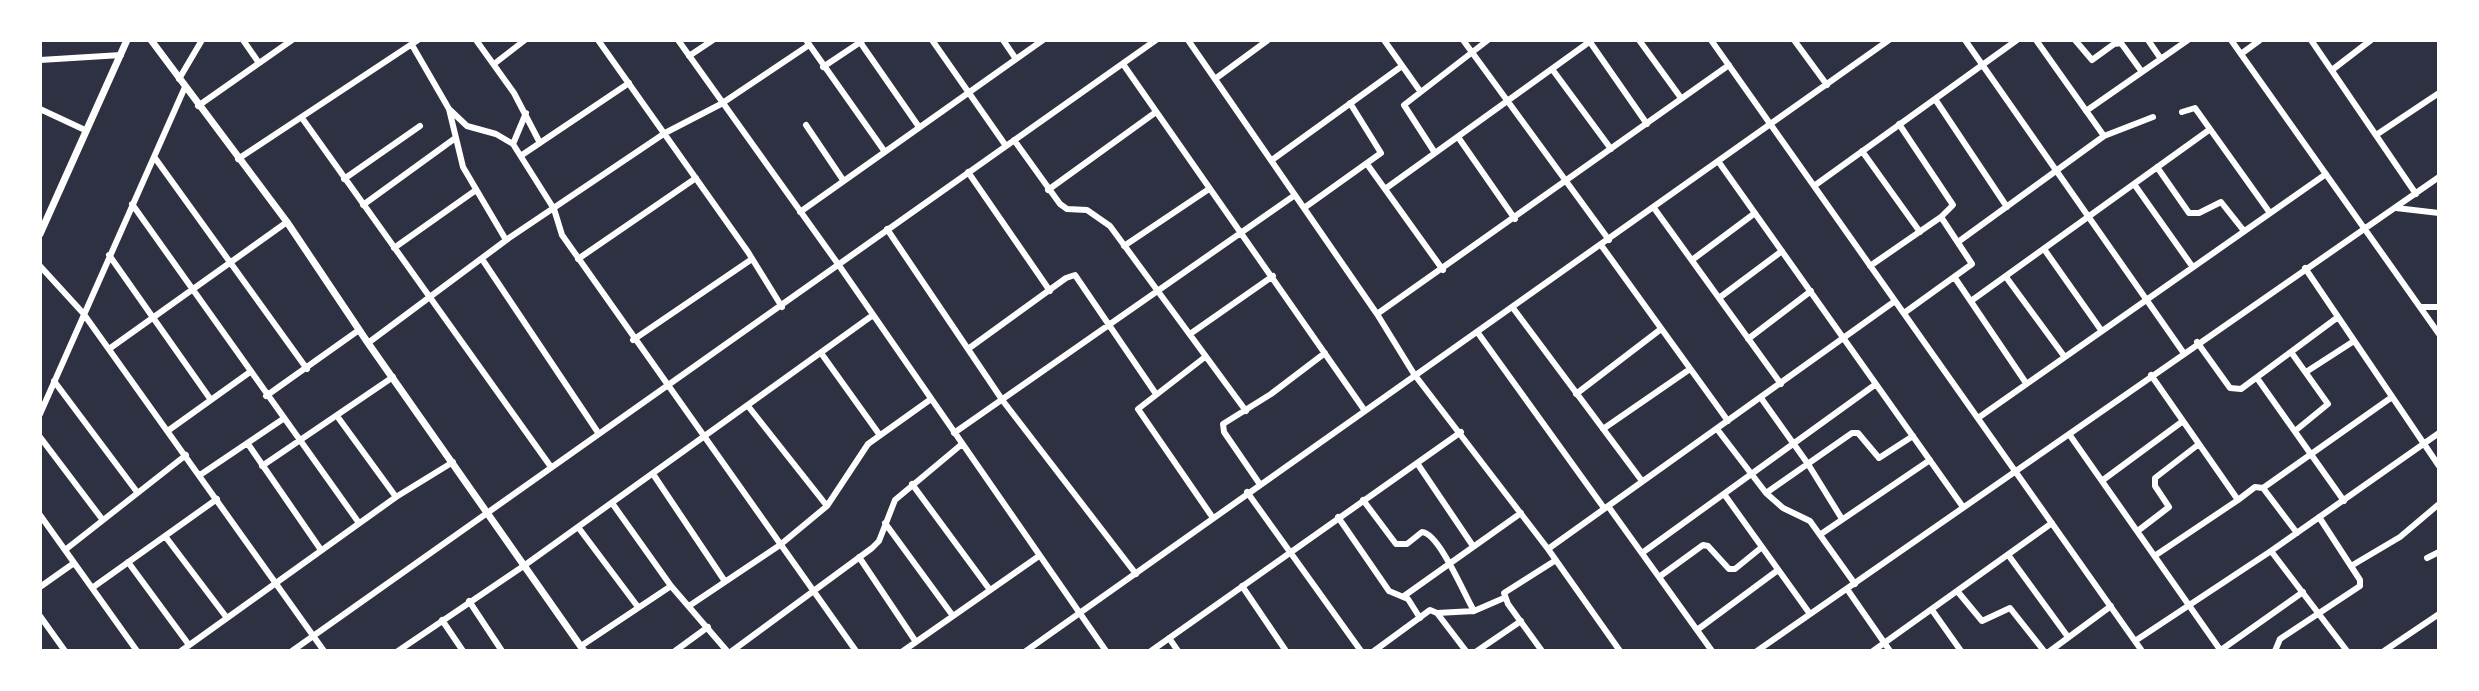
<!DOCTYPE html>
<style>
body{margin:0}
#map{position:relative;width:2479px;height:691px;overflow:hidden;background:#2d3142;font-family:"Noto Sans",sans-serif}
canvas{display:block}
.frame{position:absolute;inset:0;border:42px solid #fff;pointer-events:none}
</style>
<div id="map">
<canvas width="2479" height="691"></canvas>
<div class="frame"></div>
</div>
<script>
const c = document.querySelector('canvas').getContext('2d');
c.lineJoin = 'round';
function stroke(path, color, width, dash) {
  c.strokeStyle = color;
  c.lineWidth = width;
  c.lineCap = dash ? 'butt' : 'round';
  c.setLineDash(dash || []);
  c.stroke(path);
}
stroke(new Path2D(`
 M243,40L259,63
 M476,40L514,93L540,143
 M598,40L748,252L782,307
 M678,40L838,264L1106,651
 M806,40L885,152
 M932,40L1006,146
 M1003,40L1016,59
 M1188,40L1377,314L1414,374L1548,549L1620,651
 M1384,40L1420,91
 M1463,40L1609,240
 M1639,40L1681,98
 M1711,40L2142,651
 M1794,40L1827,85
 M1965,40L2183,352
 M2036,40L2104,136
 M2075,40L2092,60L2114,44L2121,43L2142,72
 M2148,40L2161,59
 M2231,40L2439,334
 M2311,40L2416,194
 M860,42L919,127
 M1590,42L1647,124
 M412,45L449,109L463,167L506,240
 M2241,54L2260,40
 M689,56L713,40
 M40,60L121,55
 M494,64L525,40
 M1123,64L1365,411
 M823,67L862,41
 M1552,69L1611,149
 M2332,70L2371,40
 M179,79L202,40
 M1215,79L1268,40
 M1935,99L2007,207
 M198,106L292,40
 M40,109L85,130
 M449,109L467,126L496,134L513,144L554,209L562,235L856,651
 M2086,111L2188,40
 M2182,112L2195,108L2270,213
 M302,118L551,467
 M806,125L843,180
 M2376,135L2439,93
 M1458,137L1515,219
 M1014,140L1060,204L1067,209L1087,210L1110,226L1246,411
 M513,144L526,113
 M1862,151L1920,232
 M1435,153L1404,105L1488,40
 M522,155L629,83
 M155,158L307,369
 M238,159L418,40
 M1272,160L1402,66
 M1718,161L1963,507
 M1367,164L1443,270
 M2157,167L2189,213H2199L2221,202L2244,231
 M968,172L1050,291
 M344,179L420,126
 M2134,184L2192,266
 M1814,186L2017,40
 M1385,189L1592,40
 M1048,190L1156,112
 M132,204L359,523
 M363,205L454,139
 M1304,208L1381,153L1350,103
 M1654,208L1781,384
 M2396,208L2439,213
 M800,212L1043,40
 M887,229L1003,401L1136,574
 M1958,242L2104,136L2153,117
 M1601,245L1728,421
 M1124,246L1209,189
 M394,248L476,190
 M2044,249L2101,330
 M109,255L211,400
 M482,259L599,434
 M578,259L696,178
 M1692,260L1755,213
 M40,266L83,313L324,651
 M1870,266L1941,217L1953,205L1899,124
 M2305,268L2439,466
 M2006,277L2064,356
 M1955,278L2026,383
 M1719,298L1782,251
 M1971,301L2209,130
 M2420,307H2439
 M1513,308L1642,481
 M1904,313L1972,264L1941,217
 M1377,314L1729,65
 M1478,333L1604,508
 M1190,334L1273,276
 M1748,339L1811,291
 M633,340L752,259
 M2197,342L2230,388L2241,389L2338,317
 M368,343L509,238L665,133L721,104L809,45
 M109,349L287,222
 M968,349L1066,278L1075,275L1156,394
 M2291,352L2328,404L2295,431
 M821,353L879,434
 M1205,357L1138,409L1213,518
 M2306,372L2354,341
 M2151,375L2238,500L2156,555
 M2257,378L2344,501
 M54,381L137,492
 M1576,394L1661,329
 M266,396L359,330
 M1761,398L1808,464L1842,519
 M748,406L827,506
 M40,414L185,87
 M337,416L396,497
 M1978,418L2326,174
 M1603,429L1690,369
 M1717,429L1766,493L1783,508L1810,521L1855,584
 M169,430L250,372
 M954,433L1295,195
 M2069,434L2221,651
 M40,437L102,519
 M248,444L321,550
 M1417,463L1473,546
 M262,466L393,377
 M653,474L724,580
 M200,475L283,419
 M2103,480L2183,421
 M1259,483L1224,432L1223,424L1271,394L1325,353
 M912,484L990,590
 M2263,488L2392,397
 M1247,492L1361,651
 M1766,493L1852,433H1858L1879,458L1913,436
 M1724,494L1810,614
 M1363,500L1396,544H1407L1422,532C1439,533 1464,594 1474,611
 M2238,500L2255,487L2263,488L2297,533
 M612,503L671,586L727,651
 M1608,506L1712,651
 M40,515L137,651
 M1338,517L1389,591L1408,599L1420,618
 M885,523L953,616
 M578,527L638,607
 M2139,530L2169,507L2155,486V478L2199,444
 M1821,534L1930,460
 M165,536L227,618
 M1548,549L1895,301
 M65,550L186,455
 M2271,551L2347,651
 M1642,553L1876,384
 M2009,556L2068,637
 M859,557L916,642
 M2427,558L2439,552
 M128,562L189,645
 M2351,566L2400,537L2439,504
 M1659,577L1703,545L1708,546L1729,569H1735L1762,547
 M1242,586L1286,651
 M40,587L74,563
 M92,588L217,499
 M1847,589L1890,651
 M1958,592L1982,621L2010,608L2044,651
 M1404,596L1521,513
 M469,601L502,651
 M689,606L780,545L827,506L868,444L931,399
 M1932,610L1961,651
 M1437,613L1474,611L1504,598
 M40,616L65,651
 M442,620L463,651
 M1697,630L1778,570
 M1169,638L1178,651
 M2135,641L2271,551L2439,433
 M581,646L671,586
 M2221,650L2303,592
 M181,651L396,497L453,462
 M292,651L1156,40
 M398,651L525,565L873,315
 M675,651L708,627
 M732,651L872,548L879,541L895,500L962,444
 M903,651L1039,556
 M1026,651L1889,40
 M1151,651L1461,432
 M1374,651L1430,610L1437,613L1466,651
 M1477,651L1521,621
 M1542,651L1508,604L1504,593L1556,560
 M1757,651L2439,177
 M1873,651L2052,523
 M2050,651L2111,606
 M2275,651L2280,639L2360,586V580L2319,517
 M2384,651L2439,614`), '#fff', 6);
stroke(new Path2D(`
 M151,40L287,222L368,343L584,651
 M40,234L127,40`), '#fff', 7);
</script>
